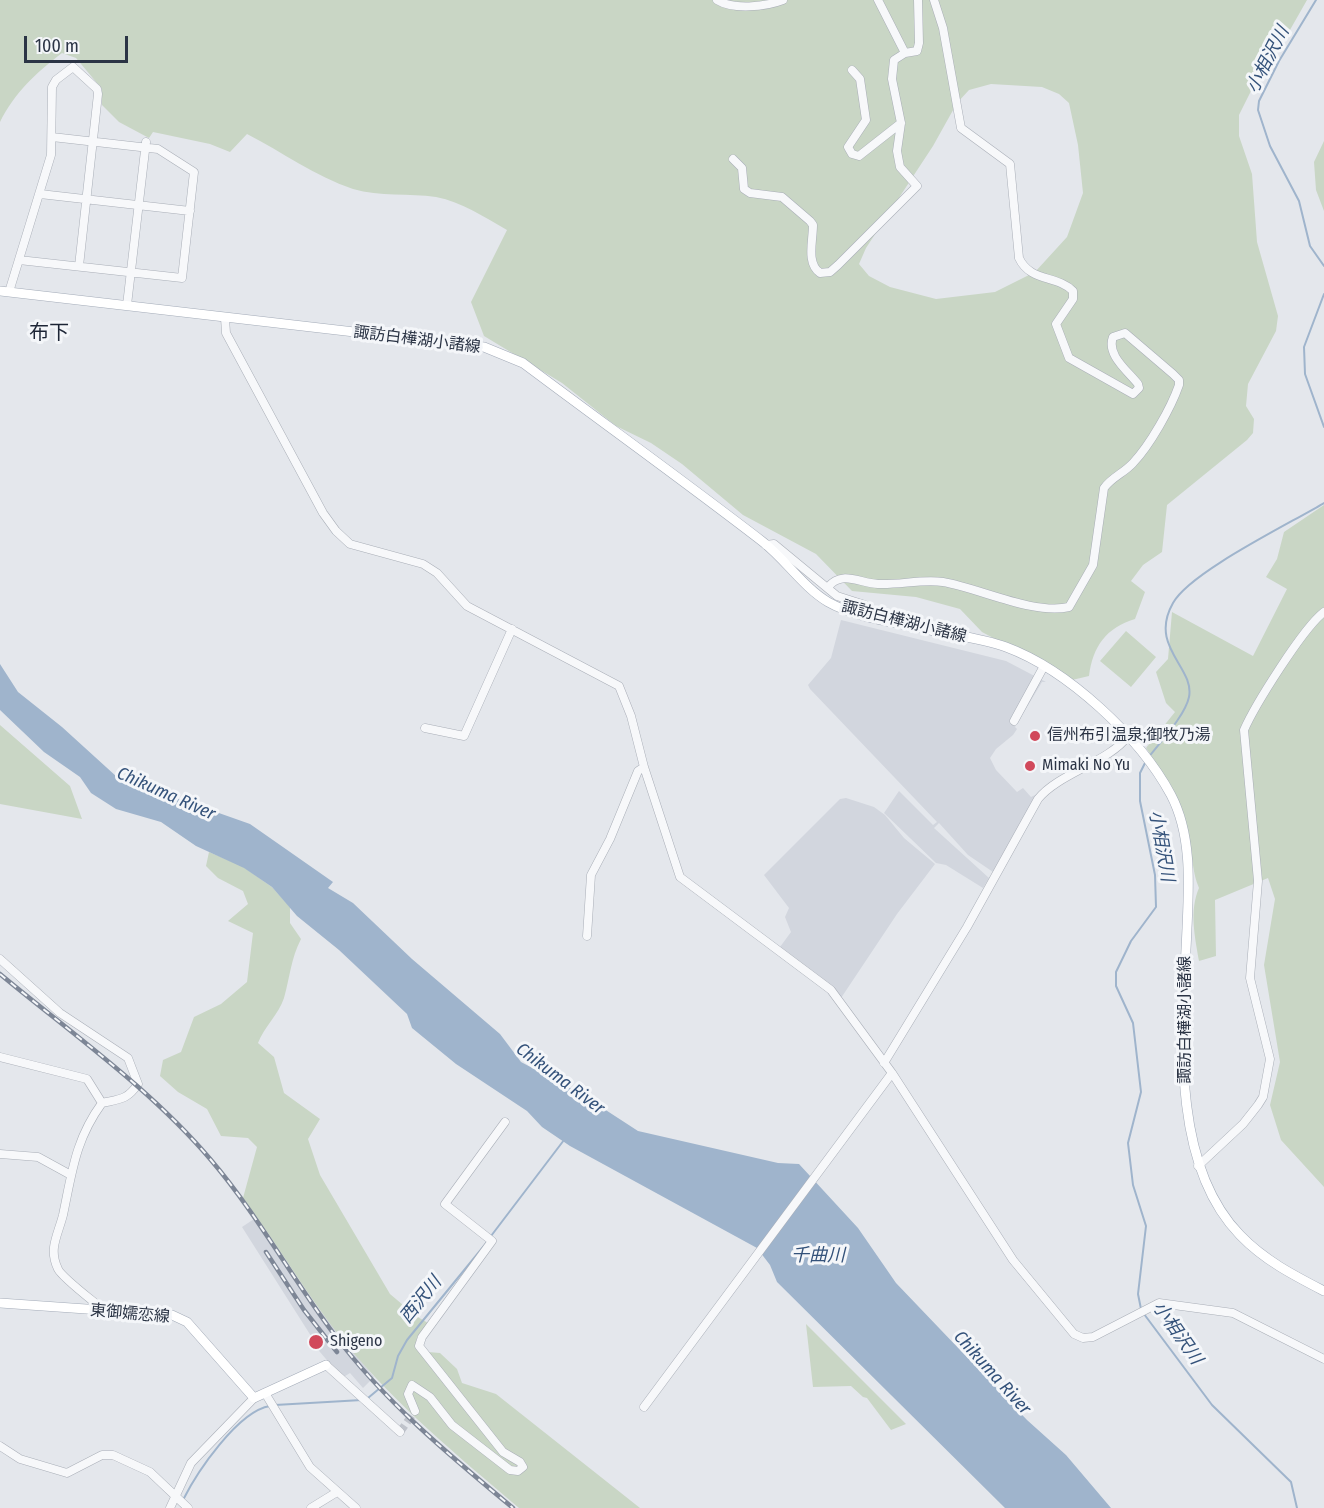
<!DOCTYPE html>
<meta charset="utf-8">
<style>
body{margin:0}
#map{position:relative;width:1324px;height:1508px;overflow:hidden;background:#e4e7ec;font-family:"Fira Sans Condensed",sans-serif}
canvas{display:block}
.scale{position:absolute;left:24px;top:36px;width:104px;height:27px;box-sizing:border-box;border:3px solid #2b3445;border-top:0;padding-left:8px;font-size:18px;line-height:21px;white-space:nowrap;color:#2b3445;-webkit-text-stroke:4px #f4f6f9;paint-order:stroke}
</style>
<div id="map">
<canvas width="1324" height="1508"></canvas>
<div class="scale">100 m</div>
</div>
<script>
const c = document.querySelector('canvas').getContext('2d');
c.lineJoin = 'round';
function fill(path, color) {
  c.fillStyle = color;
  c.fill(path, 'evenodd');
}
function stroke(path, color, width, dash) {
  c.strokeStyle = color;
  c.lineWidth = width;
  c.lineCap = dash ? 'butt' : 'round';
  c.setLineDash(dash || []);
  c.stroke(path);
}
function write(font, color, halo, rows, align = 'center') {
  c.font = font + ' "Fira Sans Condensed","Noto Sans JP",sans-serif';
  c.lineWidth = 6;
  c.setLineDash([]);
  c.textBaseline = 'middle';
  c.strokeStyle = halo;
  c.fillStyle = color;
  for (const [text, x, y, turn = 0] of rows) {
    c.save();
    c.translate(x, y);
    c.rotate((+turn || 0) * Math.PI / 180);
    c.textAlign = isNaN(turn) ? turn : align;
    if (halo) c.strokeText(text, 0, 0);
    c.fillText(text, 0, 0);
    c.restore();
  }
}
fill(new Path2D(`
 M841,620L1006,661L1046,682H1042L1015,727L1017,729L1013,735L996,749L990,758L996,770L1017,792L1023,788L1031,797L1037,794L993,872L968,855L939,823L934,828L989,878L983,888L946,865L936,863L884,813L899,791L933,825L937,822L810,689L808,685L831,658Z
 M846,798L874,807L885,815L904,838L935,864L897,914L841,998L830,985L780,947L791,932L785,917L789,908L764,875L840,799Z
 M257,1217L314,1303L374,1377L363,1388L350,1373L342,1378L309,1339L311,1336L242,1227Z`), '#d2d6de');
fill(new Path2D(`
 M0,0H1307L1278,51L1254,85L1239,115V136L1252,174L1257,242L1278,316L1276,331L1248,384L1246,406L1254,419L1253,433L1247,440L1167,505L1162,552L1143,565L1131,581L1145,592L1135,619C1106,628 1093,646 1089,676L1072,680L982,632L960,609L916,597L852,591L816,554L743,515L682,464L651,443L616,426L562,383L484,336L471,302L507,230C484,217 462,202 436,197C409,193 380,197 353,189C315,176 282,152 247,134L230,152L210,144L153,132L149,138L119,122L102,105V89L76,58L62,53C36,73 15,92 0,122ZM991,84L1042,87L1059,94L1069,103L1078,145L1083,193L1067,237L1035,272L995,292L936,299L890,287L869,276L859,264L866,248L933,146L957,103L969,90Z
 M1324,141V211L1316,190L1314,162Z
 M1324,505V1187L1281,1140L1270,1105L1280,1062L1264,965L1275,899L1268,878L1215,900L1216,956L1199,961C1195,937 1189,911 1199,888C1193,874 1193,861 1190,847C1180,808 1169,781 1146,748L1175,712L1166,703L1156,672L1168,659L1172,612L1253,656L1287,589L1266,577L1277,559L1284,532Z
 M1126,631L1156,657L1131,687L1100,661Z
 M0,725L70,786L82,819L0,804Z
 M209,852L242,866L272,887L290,907V923L301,939C291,958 290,977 284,998C279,1014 264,1027 258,1043L274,1057L284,1093L320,1119L308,1139L320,1175L390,1294L416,1316L428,1323L417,1337L416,1346L428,1352L440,1353L457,1369L462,1383L496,1394L640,1508H519C458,1456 397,1406 346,1344C308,1298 279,1246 243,1198L257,1147L248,1138L221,1136L207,1109L178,1092L160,1076L163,1060L181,1052L194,1017L221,1004L247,982L253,933L228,921L248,904L243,891L218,878L206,866Z
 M806,1324L906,1424L891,1430L867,1398L863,1397L851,1386L813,1387Z`), '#c9d6c5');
fill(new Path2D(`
 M0,664L18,692L62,727L117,777L250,824L333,882L328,888L353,903L412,959L500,1034L521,1062L578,1092L638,1131L778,1163L799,1164L858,1228L896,1283L1027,1420L1066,1455L1111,1508H1005L777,1282L770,1265L757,1248L570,1146L542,1127L527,1111L456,1064L412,1028L407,1014L339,950L297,916L272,887L244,868L196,846L161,822L116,809L91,793L80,777L44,752L0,710Z`), '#9fb4cc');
stroke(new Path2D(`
 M1316,0L1279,61L1259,101L1258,110L1270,146L1299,201L1310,246L1324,266
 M1324,294L1304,347L1305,374L1324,427
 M1148,758C1160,742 1185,716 1189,697C1195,667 1148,647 1173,603C1190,572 1289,524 1324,503
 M491,1236L564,1140
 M1141,1309L1138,1294L1146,1226L1133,1185L1128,1143L1141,1092L1133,1023L1116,986V972L1131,941L1156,907L1155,875L1140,801V773L1145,763
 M1144,1314L1212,1405L1291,1482L1297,1508
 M368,1398L392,1378L398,1356L407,1340L488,1241
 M275,1405L362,1400
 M183,1500C197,1472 238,1411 270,1406`), '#9fb4cc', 2);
stroke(new Path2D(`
 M400,1432L415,1411`), '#bfc3cb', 8, [8, 4]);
const minor = new Path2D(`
 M717,0C733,10 765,7 783,0
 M878,0L905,53
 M852,70L860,79L866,120L848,147L852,154L859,156L901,123
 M733,159L742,168L744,189L750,193L782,197L810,221L813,225C813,241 806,263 820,273L830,272L838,265L917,186L900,167L897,151L901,123L892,79L894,60L905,53L917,51L919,43L918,0
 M40,194L190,211
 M19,260L182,278L194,172L158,149L52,137
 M9,292L51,155L52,87L56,80L73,67L97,89L98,94L79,266
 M127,305L146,142
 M225,318L226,333L323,513L336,531L350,544L423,564L437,573L467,606L619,686L631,716L644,767L680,877L831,990L892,1073L1013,1260L1074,1334L1083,1338L1093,1337L1159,1303L1233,1313L1324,1359
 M766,545L774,544L837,596L865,605L873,617
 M828,587C842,570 859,583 878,584C900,585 922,579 943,582C979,588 1033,615 1069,607L1093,565L1104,488C1112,477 1124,473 1133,463C1150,445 1171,408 1179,385V380L1173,374L1125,333L1113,337C1106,355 1128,371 1138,384L1139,388L1133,394L1069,358L1056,324L1073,299V291C1057,275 1030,282 1019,258L1010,164L961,128L943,28L934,0
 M1014,721L1044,666
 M425,728L464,736L512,629
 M587,936L591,875L610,839L638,771L644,767
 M0,959L60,1013L128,1058L138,1084C127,1100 120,1099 102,1103C75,1140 72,1173 63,1215C58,1235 48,1249 58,1269C62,1278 96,1303 106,1312
 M0,1057L87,1079L102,1103
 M884,1063L967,927L1038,799C1059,773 1109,762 1128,736
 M0,1154L38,1157L69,1174
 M1198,1166L1243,1124L1258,1105L1263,1097L1270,1059L1250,978L1258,881L1244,730C1255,705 1303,628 1324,612
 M326,1365L400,1432
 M265,1393L310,1467L356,1508
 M644,1407L892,1073
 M415,1411L408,1394L412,1385L430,1397L452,1425L510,1470L518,1471L523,1467L520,1462L503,1452L419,1346L422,1337L492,1241L445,1204L505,1122
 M0,1446L20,1459L67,1473L102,1455H113L150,1472L188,1508
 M170,1508L191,1463L254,1398
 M311,1508L337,1492`);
const major = new Path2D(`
 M0,291L484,347L523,363C603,423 684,481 763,542C786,560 803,587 828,602C856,618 895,622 926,629C952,635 981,638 1006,647C1068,670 1140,737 1171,795C1192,835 1189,884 1187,928C1183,1023 1168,1161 1240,1235C1264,1260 1293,1275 1324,1291
 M0,1303L172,1315L187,1322L254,1398L326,1365`);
stroke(minor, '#a9aeb7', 9);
stroke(major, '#a3abb8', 10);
stroke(minor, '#f7f8fa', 8);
stroke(major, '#fff', 9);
const rail = new Path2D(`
 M0,974C71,1033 151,1089 211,1160C257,1214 292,1278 334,1334C384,1401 449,1455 513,1508
 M266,1252L304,1310L337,1352`);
stroke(rail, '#7d8696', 4.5);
stroke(rail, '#f4f6f9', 2, [7]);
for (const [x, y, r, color] of [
 [1035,736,6,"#d1495b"],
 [1030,766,6,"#d1495b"],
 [316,1342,8,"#d1495b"]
]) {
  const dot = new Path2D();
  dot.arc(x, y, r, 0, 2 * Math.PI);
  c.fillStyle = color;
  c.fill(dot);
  stroke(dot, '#f4f6f9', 2);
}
write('16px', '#2b3445', '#f4f6f9', [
 ["諏訪白樺湖小諸線",417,340,7],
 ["諏訪白樺湖小諸線",904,622,14],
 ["諏訪白樺湖小諸線",1186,1020,-90],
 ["東御嬬恋線",130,1314,5]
]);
write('16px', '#2b3445', '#f4f6f9', [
 ["信州布引温泉;御牧乃湯",1047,736],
 ["Mimaki No Yu",1042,766],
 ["Shigeno",330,1342]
], 'left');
write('italic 18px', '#34527a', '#f4f6f9', [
 ["小相沢川",1268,60,-63],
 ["Chikuma River",166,794,24],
 ["小相沢川",1161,846,80],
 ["Chikuma River",560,1079,37],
 ["千曲川",818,1256],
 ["西沢川",421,1300,-51],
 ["小相沢川",1177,1333,55],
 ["Chikuma River",992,1373,48]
]);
write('20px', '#1d2536', '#f4f6f9', [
 ["布下",49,333]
]);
</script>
